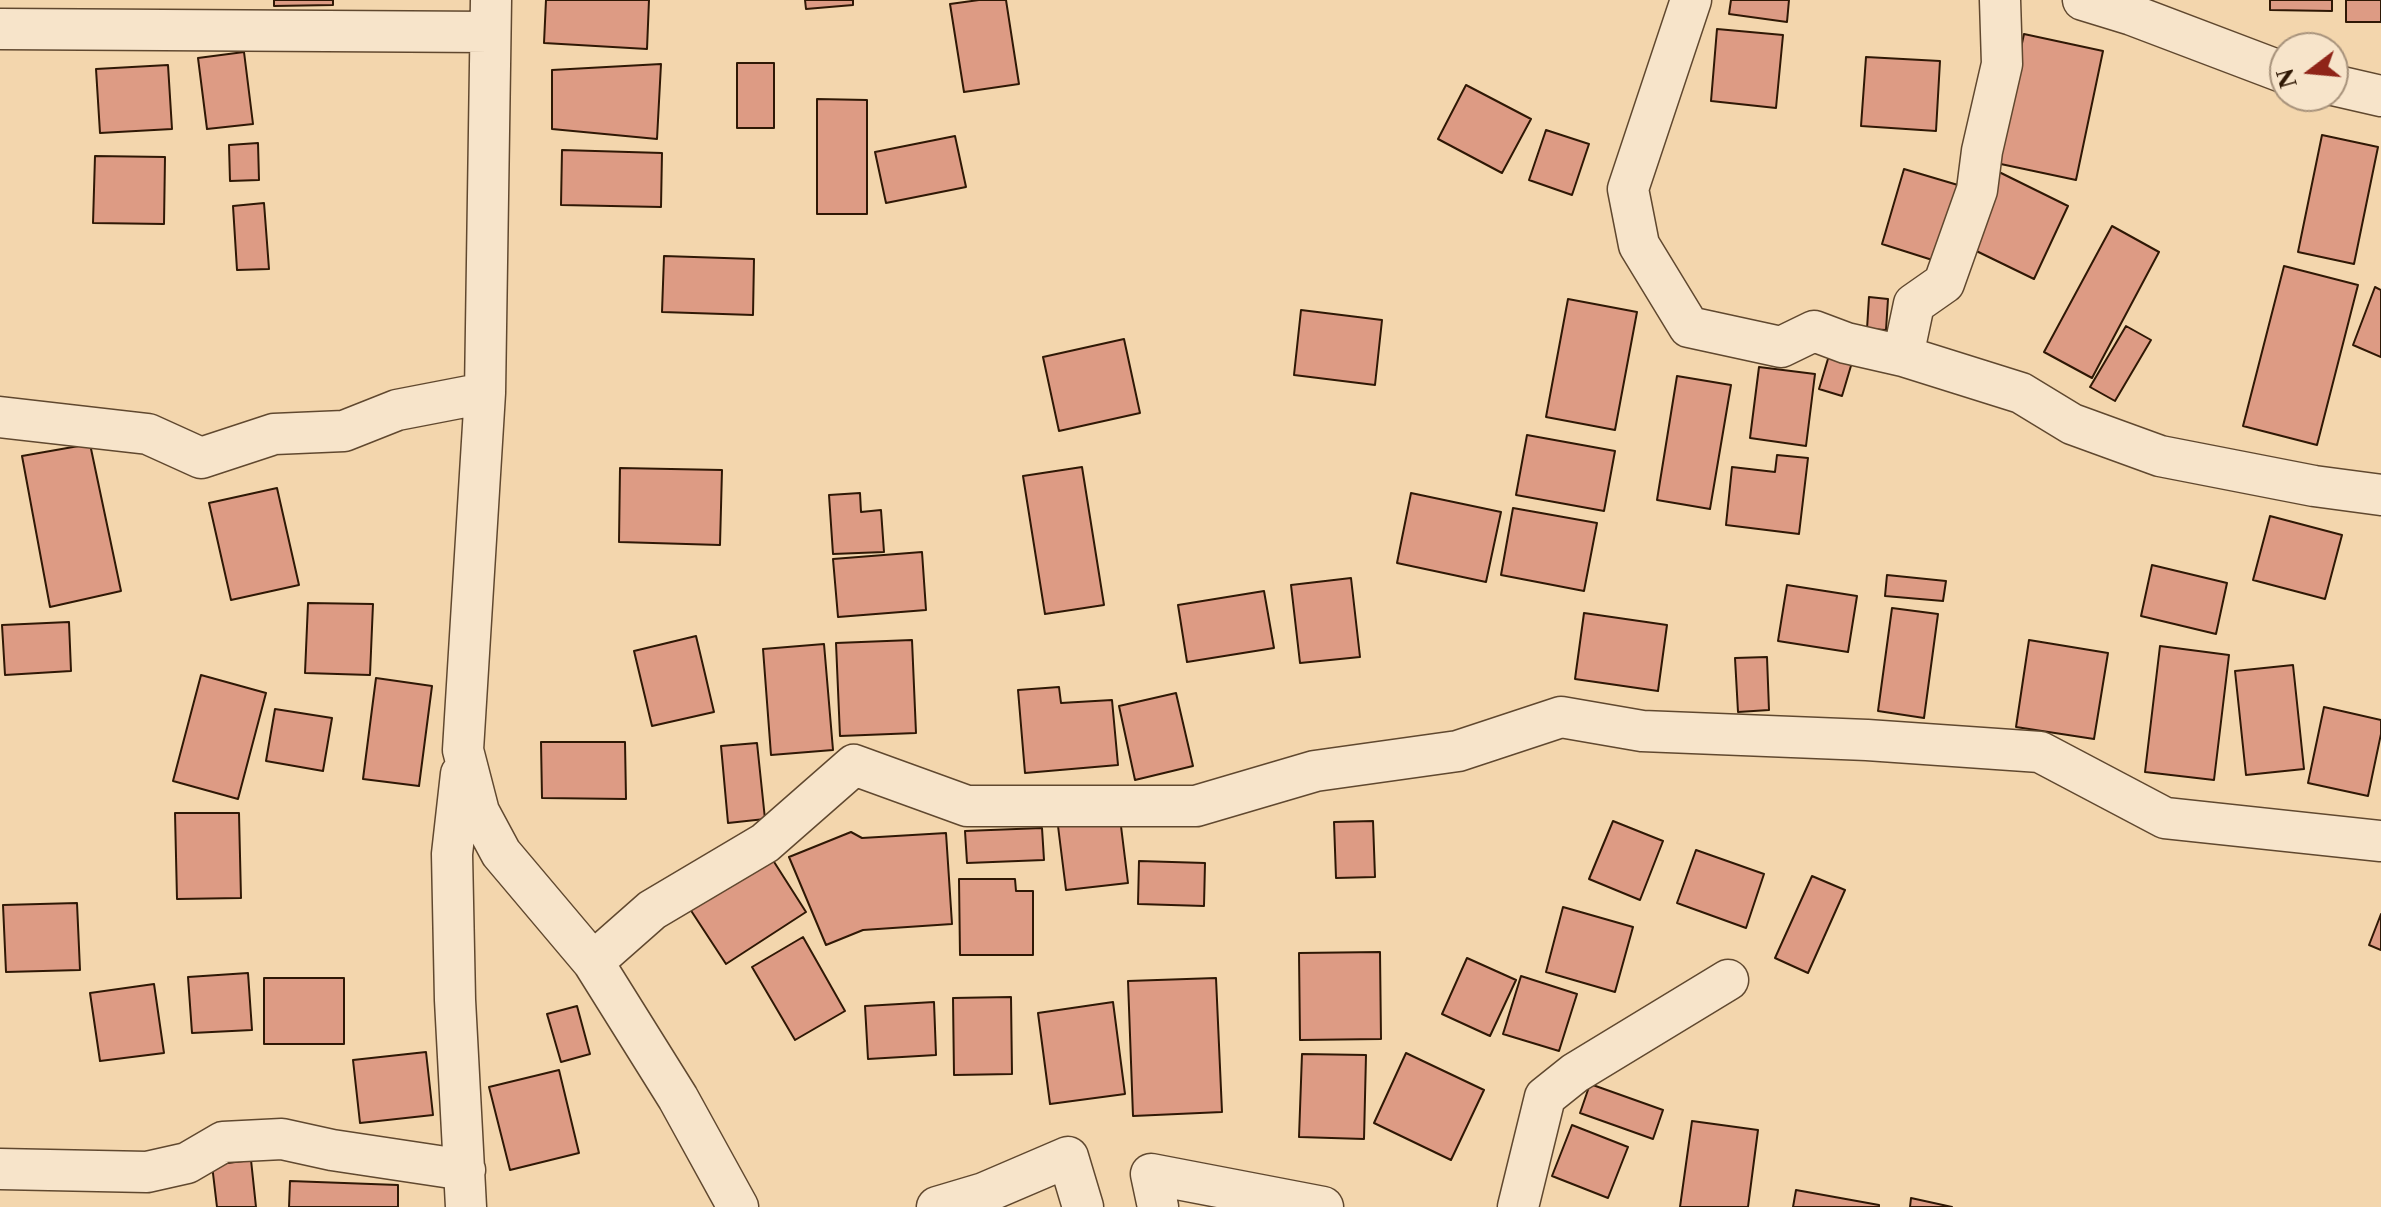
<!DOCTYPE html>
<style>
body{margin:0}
#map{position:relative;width:2381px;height:1207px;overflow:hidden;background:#f3d6ad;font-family:"Libre Caslon Text",serif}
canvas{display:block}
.north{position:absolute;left:2269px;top:32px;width:80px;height:80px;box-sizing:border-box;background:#f7e4ca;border:2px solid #a7927b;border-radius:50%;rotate:254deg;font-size:22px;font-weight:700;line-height:32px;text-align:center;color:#2f1805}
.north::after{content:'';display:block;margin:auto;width:28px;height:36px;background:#8f2418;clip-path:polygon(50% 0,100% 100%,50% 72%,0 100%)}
</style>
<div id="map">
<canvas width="2381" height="1207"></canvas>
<div class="north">N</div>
</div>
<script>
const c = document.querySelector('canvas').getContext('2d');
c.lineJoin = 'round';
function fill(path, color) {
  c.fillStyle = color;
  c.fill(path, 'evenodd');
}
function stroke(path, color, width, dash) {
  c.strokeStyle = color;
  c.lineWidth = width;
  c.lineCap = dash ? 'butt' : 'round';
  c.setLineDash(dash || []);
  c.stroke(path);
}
const building = new Path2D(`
 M274,0H333V5L274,6Z
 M546,0H649L647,49L544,43Z
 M805,0H853V5L806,9Z
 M979,0H1006L1019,84L964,92L950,4Z
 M1731,0H1789L1787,22L1729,14Z
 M2270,0H2332V11L2270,10Z
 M2346,0H2381V22H2346Z
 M1717,29L1783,35L1776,108L1711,101Z
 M2024,34L2103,51L2076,180L1996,163Z
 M244,52L253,124L207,129L198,58Z
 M1866,57L1940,61L1936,131L1861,126Z
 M737,63H774V128H737Z
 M661,64L657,139L552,129V70Z
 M168,65L172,129L100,133L96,69Z
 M1466,85L1531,119L1502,173L1438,139Z
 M817,99L867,100V214H817Z
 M1546,130L1589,144L1572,195L1529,180Z
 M2322,135L2378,147L2354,264L2298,252Z
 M955,136L966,187L886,203L875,152Z
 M258,143L259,180L230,181L229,145Z
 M562,150L662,153L661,207L561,205Z
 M95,156L165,157L164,224L93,223Z
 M1904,169L1968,188L1945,264L1882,244Z
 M1999,172L2068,206L2034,279L1964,245Z
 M264,203L269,269L237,270L233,206Z
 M2112,226L2159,252L2092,378L2044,352Z
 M664,256L754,259L753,315L662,312Z
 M2284,266L2358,285L2317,445L2243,426Z
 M2375,287L2381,290V357L2353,345Z
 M1869,297L1888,299L1886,330L1867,329Z
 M1568,299L1637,312L1615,430L1546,417Z
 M1301,310L1382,320L1375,385L1294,375Z
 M2126,326L2151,340L2115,401L2090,387Z
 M1124,339L1140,413L1059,431L1043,357Z
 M1830,352L1853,359L1842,396L1819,389Z
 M1759,367L1815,374L1806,446L1750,438Z
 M1677,376L1731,385L1710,509L1657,500Z
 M1527,435L1615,451L1604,511L1516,495Z
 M90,444L121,591L50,607L22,456Z
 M1777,455L1808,458L1799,534L1726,525L1732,467L1775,472Z
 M1082,467L1104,605L1045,614L1023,476Z
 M620,468L722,470L720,545L619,542Z
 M277,488L299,585L231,600L209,503Z
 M860,493L861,512L881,510L884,552L833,554L829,495Z
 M1411,493L1501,512L1486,582L1397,563Z
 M1513,508L1597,523L1584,591L1501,575Z
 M2270,516L2342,535L2325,599L2253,580Z
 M922,552L926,610L838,617L833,559Z
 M2152,565L2227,583L2216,634L2141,616Z
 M1887,575L1946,581L1943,601L1885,596Z
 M1351,578L1360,657L1300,663L1291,585Z
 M1787,585L1857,596L1848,652L1778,641Z
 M1264,591L1274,648L1187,662L1178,605Z
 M308,603L373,604L370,675L305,673Z
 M1892,608L1938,614L1924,718L1878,711Z
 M1584,613L1667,625L1658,691L1575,679Z
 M69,622L71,671L5,675L2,625Z
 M696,636L714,712L652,726L634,651Z
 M912,640L916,733L840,736L836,643Z
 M2029,640L2108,653L2094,739L2016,727Z
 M824,644L833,750L771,755L763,649Z
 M2160,646L2229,655L2214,780L2145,772Z
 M1767,657L1769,710L1738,712L1735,658Z
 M2293,665L2304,769L2246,775L2235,671Z
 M201,675L266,693L238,799L173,781Z
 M376,678L432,686L419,786L363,779Z
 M1059,687L1061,703L1112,700L1118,765L1025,773L1018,690Z
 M1176,693L1193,766L1135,780L1119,706Z
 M2324,707L2381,720V734L2368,796L2308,783Z
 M275,709L332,718L323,771L266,761Z
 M541,742H625L626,799L542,798Z
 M757,743L765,819L728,823L721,746Z
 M175,813H239L241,898L177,899Z
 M1120,818L1128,883L1066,890L1058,826Z
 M1373,821L1375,877L1336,878L1334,822Z
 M1613,821L1663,841L1640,900L1589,879Z
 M1042,828L1044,860L967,863L965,831Z
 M851,832L862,838L946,833L952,924L863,930L826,945L789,857Z
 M1696,850L1764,874L1746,928L1677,903Z
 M769,854L806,912L726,964L688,906Z
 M1139,861L1205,863L1204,906L1138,904Z
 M1812,876L1845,890L1808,973L1775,958Z
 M959,879H1015L1016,891H1033V955H960Z
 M77,903L80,970L6,972L3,905Z
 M1563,907L1633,927L1615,992L1546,972Z
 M2381,914V950L2369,945Z
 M803,937L845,1011L795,1040L752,967Z
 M1380,952L1381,1039L1300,1040L1299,953Z
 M1467,958L1516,980L1490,1036L1442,1014Z
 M248,973L252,1030L192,1033L188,977Z
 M1521,976L1577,994L1559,1051L1503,1034Z
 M264,978H344V1044H264Z
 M1216,978L1222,1112L1133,1116L1128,981Z
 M154,984L164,1053L100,1061L90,993Z
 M1011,997L1012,1074L954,1075L953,998Z
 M934,1002L936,1055L868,1059L865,1006Z
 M1113,1002L1125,1094L1050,1104L1038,1013Z
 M577,1006L590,1054L561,1062L547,1014Z
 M426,1052L433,1115L360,1123L353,1060Z
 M1406,1053L1484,1090L1451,1160L1374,1123Z
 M1302,1054L1366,1055L1364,1139L1299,1137Z
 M559,1070L579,1153L510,1170L489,1087Z
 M1590,1084L1663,1110L1653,1139L1580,1113Z
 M1692,1121L1758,1130L1748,1207H1680Z
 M1572,1125L1628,1147L1608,1198L1552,1176Z
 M251,1160L256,1207H217L212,1165Z
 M290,1181L398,1185V1207H289Z
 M1796,1190L1879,1205V1207H1793Z
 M1911,1198L1952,1207H1910Z`);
fill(building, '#dd9b84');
stroke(building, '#2f1805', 2);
const minor = new Path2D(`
 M491,0L485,393L463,750L479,812L501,853L593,962L678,1098L738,1207
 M1691,0L1628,189L1639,245L1689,327L1781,347L1814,331L1846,343L1903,356L1914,304L1944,283L1977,190L1982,151L2002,64L2000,0
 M2083,0L2132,15L2285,73
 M0,29L490,32
 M2333,85L2381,96
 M1903,356L2021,393L2072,424L2160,456L2314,486L2381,495
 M0,417L148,434L201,458L274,434L344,431L397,410L485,393
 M461,774L452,854L455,1000L466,1207
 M593,962L652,910L765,843L854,765L967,806H1196L1315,771L1458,751L1561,717L1642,731L1867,740L2040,752L2165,818L2381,841
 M0,1169L147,1172L187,1163L223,1142L282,1139L332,1150L465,1170
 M937,1207L984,1193L1068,1157L1083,1207
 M1158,1207L1151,1174L1323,1207
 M1518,1207L1545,1097L1575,1073L1728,980`);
stroke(minor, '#60482f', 43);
stroke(minor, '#f7e4ca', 40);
</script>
